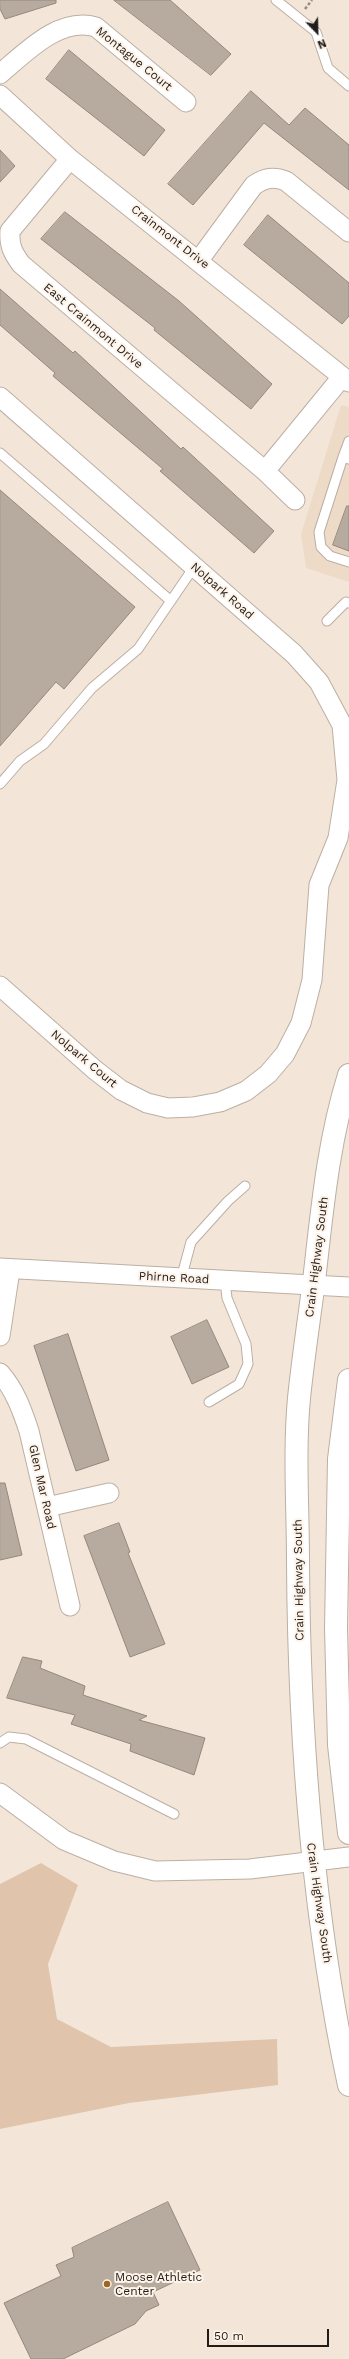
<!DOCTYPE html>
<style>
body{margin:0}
#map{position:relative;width:349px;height:2359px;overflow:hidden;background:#f3e6d9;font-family:"Work Sans",sans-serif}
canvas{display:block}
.north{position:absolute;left:297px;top:12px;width:40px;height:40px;-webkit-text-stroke:3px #fef3e9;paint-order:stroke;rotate:157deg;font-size:11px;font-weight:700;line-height:16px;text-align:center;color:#211c18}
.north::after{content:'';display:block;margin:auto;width:14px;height:18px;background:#211c18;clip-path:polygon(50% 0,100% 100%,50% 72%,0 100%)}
.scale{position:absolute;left:207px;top:2329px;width:122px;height:18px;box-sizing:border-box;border:2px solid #211c18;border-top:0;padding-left:5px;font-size:12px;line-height:14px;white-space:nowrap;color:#211c18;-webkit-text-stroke:3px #fef3e9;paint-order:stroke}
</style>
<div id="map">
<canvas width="349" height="2359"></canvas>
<div class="north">N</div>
<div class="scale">50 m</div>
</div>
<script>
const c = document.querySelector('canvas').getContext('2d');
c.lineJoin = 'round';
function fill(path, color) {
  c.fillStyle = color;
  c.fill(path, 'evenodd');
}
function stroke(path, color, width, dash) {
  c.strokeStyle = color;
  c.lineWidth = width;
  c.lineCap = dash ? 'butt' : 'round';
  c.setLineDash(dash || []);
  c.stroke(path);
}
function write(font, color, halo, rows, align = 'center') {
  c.font = font + ' "Work Sans",sans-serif';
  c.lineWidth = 4;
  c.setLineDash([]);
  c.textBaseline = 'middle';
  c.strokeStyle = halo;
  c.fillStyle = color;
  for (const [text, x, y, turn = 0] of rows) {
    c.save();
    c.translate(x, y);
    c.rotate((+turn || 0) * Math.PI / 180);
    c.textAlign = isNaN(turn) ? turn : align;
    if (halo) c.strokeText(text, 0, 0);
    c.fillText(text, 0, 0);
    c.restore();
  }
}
fill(new Path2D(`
 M341,405L349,407V582L306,568L301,534Z`), '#eddac7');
fill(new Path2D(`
 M41,1863L78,1885L48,1964L57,2019L111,2047L277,2039L278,2085L129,2103L0,2129V1884Z`), '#e0c5ac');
const building = new Path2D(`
 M0,0H56V3L5,19L0,9Z
 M114,0H170L231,54L211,75Z
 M69,50L165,130L144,156L46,79Z
 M251,91L289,125L305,108L349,145V190L264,123L193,205L168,184Z
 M0,150L15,166L0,182Z
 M65,212L179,301L272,384L251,409L154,330L155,328L41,239Z
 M268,215L349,283V316L342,324L244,245Z
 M0,289L73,353L75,351L181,449L183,447L274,531L254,553L160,471L163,469L53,376L55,373L0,325Z
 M0,490L135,607L64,689L56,682L0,746Z
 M347,506H349V551L333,545Z
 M207,1320L229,1367L192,1384L171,1337Z
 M68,1334L109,1460L76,1471L34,1346Z
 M0,1483H5L22,1555L0,1560Z
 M119,1523L130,1552L128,1553L165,1644L130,1657L84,1536Z
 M23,1657L42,1661L40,1668L85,1686L83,1695L147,1716L139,1720L205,1738L194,1775L130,1751L131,1744L71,1724L75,1715L7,1698Z
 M168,2202L200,2270L153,2292L159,2305L146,2311L135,2324L63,2359H31L4,2303L61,2276L56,2265L74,2257L72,2248Z`);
fill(building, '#b7aa9e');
stroke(building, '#94887c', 1);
const lane = new Path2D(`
 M276,0L316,32L328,68L349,86
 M349,441L343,457L349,459
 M0,453L171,601
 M343,457L319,532L321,547L330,556L349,562
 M327,621L346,602L349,603
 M0,784L20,761L44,744L92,688L138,649L194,567
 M181,1279L191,1242L228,1201L245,1186
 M209,1402L239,1384L248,1364L246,1344L227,1298L225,1281
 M0,1743L9,1737L26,1739L174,1814`);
const street = new Path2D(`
 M0,74C26,52 60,16 96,27L186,102
 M0,95L70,159L349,382
 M70,159L10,231C9,246 13,253 21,264L265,471L295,500
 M199,260L254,185C265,178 273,176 286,181L349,232
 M0,397L294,654L319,682L342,725L347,780L338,838L319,885L312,980L301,1023L285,1054L268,1074L246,1091L220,1102L193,1107L168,1108L147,1103L121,1090L95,1070L0,986
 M265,471L342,377
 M0,1268L349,1287
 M0,1336L10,1270
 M0,1373C15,1390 22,1410 29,1431L70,1606
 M47,1507L109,1493
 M0,1793L64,1840L114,1861L155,1871L250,1869L349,1857`);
const primary = new Path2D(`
 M349,1075C328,1142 322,1211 314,1281C309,1320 303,1359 299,1398C294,1452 298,1508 298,1562C299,1737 312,1913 349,2085
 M349,1380L339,1459L336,1628L339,1745L349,1833`);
stroke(lane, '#bcafa3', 11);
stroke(street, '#bcafa3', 21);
stroke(primary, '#bcafa3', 24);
stroke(new Path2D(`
 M305,9L312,0`), '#958c83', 2.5, [3, 2]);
stroke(lane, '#fff', 9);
stroke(street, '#fff', 19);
stroke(primary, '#fff', 22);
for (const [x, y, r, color] of [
 [107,2284,4,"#9e6523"]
]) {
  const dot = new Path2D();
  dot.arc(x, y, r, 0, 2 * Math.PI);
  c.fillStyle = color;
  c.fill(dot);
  stroke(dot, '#fef3e9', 1.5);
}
write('12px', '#211c18', '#fef3e9', [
 ["Montague Court",134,59,39],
 ["Crainmont Drive",170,237,38],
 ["East Crainmont Drive",93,326,40],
 ["Nolpark Road",222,591,41],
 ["Nolpark Court",84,1059,40],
 ["Crain Highway South",317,1257,-83],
 ["Phirne Road",174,1278,3],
 ["Glen Mar Road",42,1487,77],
 ["Crain Highway South",299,1580,-91],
 ["Crain Highway South",319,1903,82]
]);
write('12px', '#211c18', '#fef3e9', [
 ["Moose Athletic",115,2277],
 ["Center",115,2291]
], 'left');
</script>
